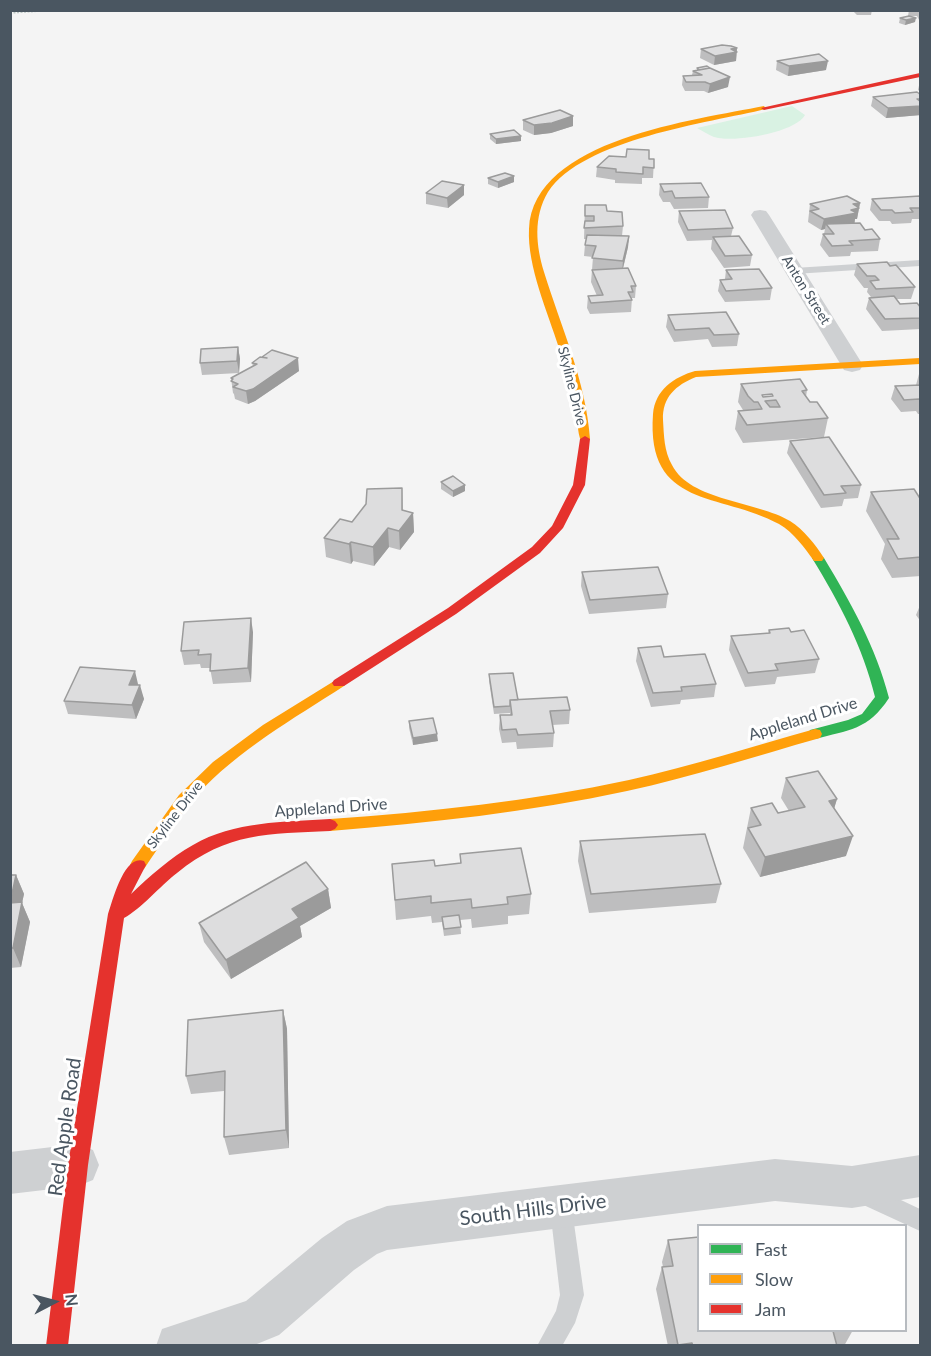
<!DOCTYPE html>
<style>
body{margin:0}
#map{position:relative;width:931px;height:1356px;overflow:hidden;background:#f4f4f4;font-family:Lato,sans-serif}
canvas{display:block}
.frame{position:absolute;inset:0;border:12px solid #4a5661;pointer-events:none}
.legend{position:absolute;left:697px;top:1224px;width:210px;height:108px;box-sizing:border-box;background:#fff;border:2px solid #b7bbc0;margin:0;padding:8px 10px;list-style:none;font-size:18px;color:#4a5661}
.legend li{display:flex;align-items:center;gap:12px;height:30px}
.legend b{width:30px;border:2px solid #b7bbc0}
.north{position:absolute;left:24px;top:1272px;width:60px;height:60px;-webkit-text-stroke:4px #fff;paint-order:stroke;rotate:84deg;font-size:16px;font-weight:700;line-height:24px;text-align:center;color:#4a5661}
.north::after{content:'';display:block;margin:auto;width:21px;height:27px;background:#4a5661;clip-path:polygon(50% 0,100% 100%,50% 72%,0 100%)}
</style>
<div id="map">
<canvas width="931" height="1356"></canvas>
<div class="frame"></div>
<ul class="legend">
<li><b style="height:8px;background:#30b455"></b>Fast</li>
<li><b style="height:8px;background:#ff9f0a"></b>Slow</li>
<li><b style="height:8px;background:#e5322d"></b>Jam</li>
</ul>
<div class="north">N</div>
</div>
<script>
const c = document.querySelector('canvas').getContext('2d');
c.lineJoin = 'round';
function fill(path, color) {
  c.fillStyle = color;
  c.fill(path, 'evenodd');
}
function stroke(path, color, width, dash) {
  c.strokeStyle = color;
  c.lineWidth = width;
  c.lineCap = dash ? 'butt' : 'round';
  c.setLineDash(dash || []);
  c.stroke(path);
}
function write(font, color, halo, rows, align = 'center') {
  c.font = font + ' Lato,sans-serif';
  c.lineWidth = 6;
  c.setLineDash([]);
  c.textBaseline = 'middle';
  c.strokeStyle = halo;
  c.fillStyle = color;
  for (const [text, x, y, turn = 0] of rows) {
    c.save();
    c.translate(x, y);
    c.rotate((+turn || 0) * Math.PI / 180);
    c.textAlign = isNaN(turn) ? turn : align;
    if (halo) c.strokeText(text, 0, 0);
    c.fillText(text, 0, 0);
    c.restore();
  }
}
fill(new Path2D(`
 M792,106L805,115C795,133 733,143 714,137C709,135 703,131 697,128Z`), '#d9f2e3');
stroke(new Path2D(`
 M10,13L56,10`), '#bcc7c4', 1.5, [2, 1.5]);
fill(new Path2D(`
 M920,260V266L794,274L789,271L794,268Z
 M865,1183L920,1209V1231L857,1202L854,1194L857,1186Z
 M561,1198L569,1201L572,1209L584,1295L575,1323L562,1346H537L556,1311L560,1295L550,1209L553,1201Z`), '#ced0d2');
fill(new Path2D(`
 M760,210L766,211L769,215L863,365L860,370L852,372L844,370L751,215L754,211Z
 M78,1144L93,1150L99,1165L93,1180L78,1186L10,1194V1152Z
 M920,1155V1197L852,1208L775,1201L387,1250L377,1254L354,1270L279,1335L252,1346H156L162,1329L246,1301L322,1238L347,1221L387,1206L775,1159L852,1166Z`), '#ced0d2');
fill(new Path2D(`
 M818,554L824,558C851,603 876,647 889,698C868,730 849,730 815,739L810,738L808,734L810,730L848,720L862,714L875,697C863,647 839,602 812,558Z`), '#30b455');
fill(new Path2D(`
 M764,106L766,109C708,123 583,139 548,192C533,217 536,246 544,272C561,327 586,381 590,439L585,442L581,441C577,432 578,420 576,410C573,389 566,369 559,348C548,313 527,266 529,229C533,139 696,120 764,106Z
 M920,358V364L696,377C676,385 662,397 663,420C664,436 664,451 672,465C690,501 757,501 790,521C804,530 815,544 824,558L822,561H814C804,547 794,533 779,524C720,492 646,509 653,414C655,390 674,377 695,371Z
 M339,678L344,680L346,683L344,686C293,719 238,750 197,795C177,818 161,844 144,869L138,871L132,869L130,865L132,861L179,795L213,762L263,725Z
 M815,729L820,730L822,734L820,738C756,756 692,777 627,791C529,812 430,823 330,831L325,829L322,825L325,821L330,819C431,812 531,801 629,780C692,766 753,746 815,729Z`), '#ff9f0a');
fill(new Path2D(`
 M920,73V77L764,110L761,108Z
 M585,436L590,439L585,485L563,528L540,553L456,614L344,686H334L332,683L334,680L448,608L532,547L552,526L573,485L580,439Z
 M330,819L335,821L338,825L335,829L330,831C269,834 227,832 177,873C160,886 141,909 124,918L88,1165L68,1346H46L68,1165L108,914C113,900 124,854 144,861L146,865L131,894C150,876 170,858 193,845C234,821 284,822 330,819Z`), '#e5322d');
fill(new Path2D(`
 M852,10H872L871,15H857Z
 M909,10H921V24L917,16H908Z
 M900,18L915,22L905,25L899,23Z
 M737,48L736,61L714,65L700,58L701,49Z
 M777,61L826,70L788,76L776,70Z
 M697,68L728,87L708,93L704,91H685L682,85L683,76L692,75L693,71L697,70Z
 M920,81H921V92L918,90Z
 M921,95V115L886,118L871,106L873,97Z
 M573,116V126L551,133L534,135L523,130V120Z
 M490,134L521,136V141L496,144L490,139Z
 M649,159H654L653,178H642V184L615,183V180L596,177L597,167Z
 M488,178L514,182L498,188L488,184Z
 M660,184L709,197L708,208L674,209L670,202H663L659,195Z
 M464,185V195L448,208L426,204V193Z
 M920,196L921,219H912L911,223L892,224L890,221H879L870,210L872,199Z
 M860,203L857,219H855V223L880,239L878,251L851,252L850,256L829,257L820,245L823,234H824L825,229L821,230L808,222L810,204Z
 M585,205L607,211L623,226L622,236H629L628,247L623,269L636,286L635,298H632L631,312L590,314L587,308L588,296H597L591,282L592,270H595H592L593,257L584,256L585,245L587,239H584Z
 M679,211L733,228L731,236L752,255L750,266L724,268L711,249L712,240L687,241L678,222Z
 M857,264L890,266L915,287L911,299H896L900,304L921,306V329L882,331L866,309L869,298L871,297L867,292L868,288H864L854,275Z
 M726,270L772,288L770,300L725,302L718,291L720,280L725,279Z
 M668,315L739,334L737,346L712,347L708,339L674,342L666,327Z
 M238,347L240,359L239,373L202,375L200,363Z
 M262,357L299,371L255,401L248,404L235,399L234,394L233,393L231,378L253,366L252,363L262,358Z
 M919,374H921V414H918L916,411L901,412L891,399L895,386L916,385Z
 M741,384L807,390L806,397L810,402L828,418L824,437L743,443L735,429L738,411L743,410L738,402ZM772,394L773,396L763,397L762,395Z
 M790,441L861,485L858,498L844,499L842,506L821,508L787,453Z
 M441,482L465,491L453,497L441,489Z
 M871,492L921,500V576L892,578L881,559L885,544L866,511Z
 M403,510L413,513L414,532L400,550L389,547L374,566L353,561L351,564L326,557L324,538L352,522Z
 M582,572L668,594L666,608L589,614L581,586Z
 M921,603V622L916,615Z
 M769,630L791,632L819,659L815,673L777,677L775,684L745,687L729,650L731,636L768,633Z
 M253,632L251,682L213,684L210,668H201L200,664L184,665L181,651Z
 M638,648L664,657L716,684L714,697L681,700L680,704L651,707L636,661Z
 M489,674L518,700L570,710L569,724L552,725L554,733L553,747L517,749L516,742L502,743L499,729L500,715H510V713L494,714L489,681Z
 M138,684L144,699L136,719L68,714L64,701Z
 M409,721L438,741L413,745L409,728Z
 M786,778L837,799L834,808L846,856L760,877L743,848L751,808L778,813L789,811L781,798Z
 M580,841L721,884L716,903L589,913L578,861Z
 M460,854L531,894L529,914L508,916V924L472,928L471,919L460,920L461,934L444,936L442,922L432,923L431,916L396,920L392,864L435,866L460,864Z
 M10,875H16L24,894L22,903L30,922L21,967L10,968Z
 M328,889L331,908L300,926L302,937L231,979L204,942L199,923Z
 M283,1010L287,1029L289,1148L229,1155L224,1137V1091L191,1094L186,1076Z
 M668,1240L699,1330H853L844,1346H668L656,1289L662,1267H663L662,1262Z`), '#bebebf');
fill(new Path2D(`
 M916,18L915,22L905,25L906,20Z
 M737,48L736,61L714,65L715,56L731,49Z
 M828,61L826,70L788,76L789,66Z
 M730,77L728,87L708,93L710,84Z
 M917,99H921V115L886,118L888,108Z
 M573,116V126L551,133L534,135V125Z
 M521,136V141L496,144V139Z
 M514,176V182L498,188V182Z
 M464,185V195L448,208L447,198Z
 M860,203L857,219H855L854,224H826L825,229L821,230L824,219L853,204Z
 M629,236L628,247L622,272L623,261Z
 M238,347L240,359L239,373L237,361Z
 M298,358L299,371L255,401L248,404L246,391Z
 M465,485V491L453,497V491Z
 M402,488L403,526L413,513L414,532L400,550L399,531L402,510Z
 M388,528L389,547L374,566L373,547Z
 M351,542L353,561L351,564L349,544Z
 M251,618L253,632L251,682L248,668Z
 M135,671L138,684L132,698L129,685Z
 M140,685L144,699L136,719L132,705Z
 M437,734L438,741L413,745V738Z
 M837,799L831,819L829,801Z
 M853,836L846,856L760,877L765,857Z
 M16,875L24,894L22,903L30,922L21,967L13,948L10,904Z
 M328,889L331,908L300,926L302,937L231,979L226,960L292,909Z
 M283,1010L287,1029L289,1148L286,1130Z`), '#9b9b9b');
const building = new Path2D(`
 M909,16L916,18L906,20L900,18Z
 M722,45L731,46L737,48L731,49L737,52L715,56L701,49Z
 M819,54L828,61L789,66L777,61Z
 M707,66L710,68L699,70L697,68Z
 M710,68L730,77L710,84L705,82H686L683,76L702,75L693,71Z
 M917,92L921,95V99H917L921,102V106L888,108L873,97Z
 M560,110L573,116L552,123L534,125L523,120Z
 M514,130L521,136L496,139L490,134Z
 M627,149L649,150V159H654V168L643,167V174L616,172V169L597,167L609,156L626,157Z
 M505,173L514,176L498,182L488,178Z
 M442,181L464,185L447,198L426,193Z
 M701,183L709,197L675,198L672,191L664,192L660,184Z
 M847,196L860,203L853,204L859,208L851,210L857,213L824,219L810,211L819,209L810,204Z
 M920,196L921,208H910L913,212L895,213L892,210H881L872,199Z
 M585,205H606L607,211L622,212L623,226L584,228L585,221H594V216H585Z
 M725,210L733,228L688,230L679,211Z
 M860,223L865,230L872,229L880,239L849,241L853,245L832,246L823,234H834L826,224Z
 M587,235L629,236L623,261L592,258L596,246L585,245Z
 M739,236L752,255L725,256L713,237Z
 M887,262L890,266L896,265L915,287L876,289L870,281L879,280L875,276H867L857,264Z
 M628,268L636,286H631L633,292H628L632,300L591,303L588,296L603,295L592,270Z
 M759,269L772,288L726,291L720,280L732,279L726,270Z
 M894,296L900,304L917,303L921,308V318L885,319L869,298Z
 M726,312L739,334L714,335L709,328L675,330L668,315Z
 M238,347L237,361L200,363L201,349Z
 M272,350L298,358L253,389L246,391L233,387L238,384L231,381L233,379L231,378L257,364L252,363L260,357L267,358L262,357Z
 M800,379L807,390L802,391L810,402H817L828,418L747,425L738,411L762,409L758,402H754L748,396L741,384ZM772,394L773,396L763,397L762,395ZM776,400L780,407H770L765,401Z
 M921,385V400L919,399L904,400L895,386Z
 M829,437L861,485L841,486L846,493L824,495L790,441Z
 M453,476L465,485L453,491L441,482Z
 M402,488V510L413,513L399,531L388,528L373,547L351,542L349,544L324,538L340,519L352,522L366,504L367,489Z
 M914,489L921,500V557L898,559L887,539H899L871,492Z
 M658,567L668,594L590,600L582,572Z
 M251,618L248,668L210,671L211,654L198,655L199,650L181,651L184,622Z
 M789,628L791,632L804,630L819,659L775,664L778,670L748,673L731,636L770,633L769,630Z
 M661,646L664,657L705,654L716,684L681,687L682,691L653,693L638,648Z
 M80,667L135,671L129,685H140L132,705L64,701Z
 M513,673L518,700H510V706L494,707L489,674Z
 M567,697L570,710L550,711L554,733L518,735L516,729L502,730L500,715H512L510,700Z
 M433,718L437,734L413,738L409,721Z
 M818,771L837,799L829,801L853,836L765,857L748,828L761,825L751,808L772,803L778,813L805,807L786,778Z
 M705,834L721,884L591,894L580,841Z
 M521,848L531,894L507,897L508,904L472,908L471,899L431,903V896L395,900L392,864L434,860L435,866L461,863L460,854Z
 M306,862L328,889L292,909L299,918L226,960L199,923Z
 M10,875H16L10,903Z
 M22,902L13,948H10V903Z
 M459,915L461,927L444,929L442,917Z
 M283,1010L286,1130L224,1137L225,1071L186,1076L188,1020Z
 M699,1237V1330H839L833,1331L837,1346H693L692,1343L678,1345L662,1267L673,1266L668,1240Z`);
fill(building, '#ddddde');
stroke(building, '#9b9b9b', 1.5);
write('14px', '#4a5661', '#fff', [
 ["Anton Street",806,290,58],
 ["Skyline Drive",572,386,76],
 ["Skyline Drive",175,815,-52]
]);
write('16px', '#4a5661', '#fff', [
 ["Appleland Drive",803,719,-17],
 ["Appleland Drive",331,808,-4]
]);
write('20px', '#4a5661', '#fff', [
 ["Red Apple Road",65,1127,-82],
 ["South Hills Drive",533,1210,-7]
]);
</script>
